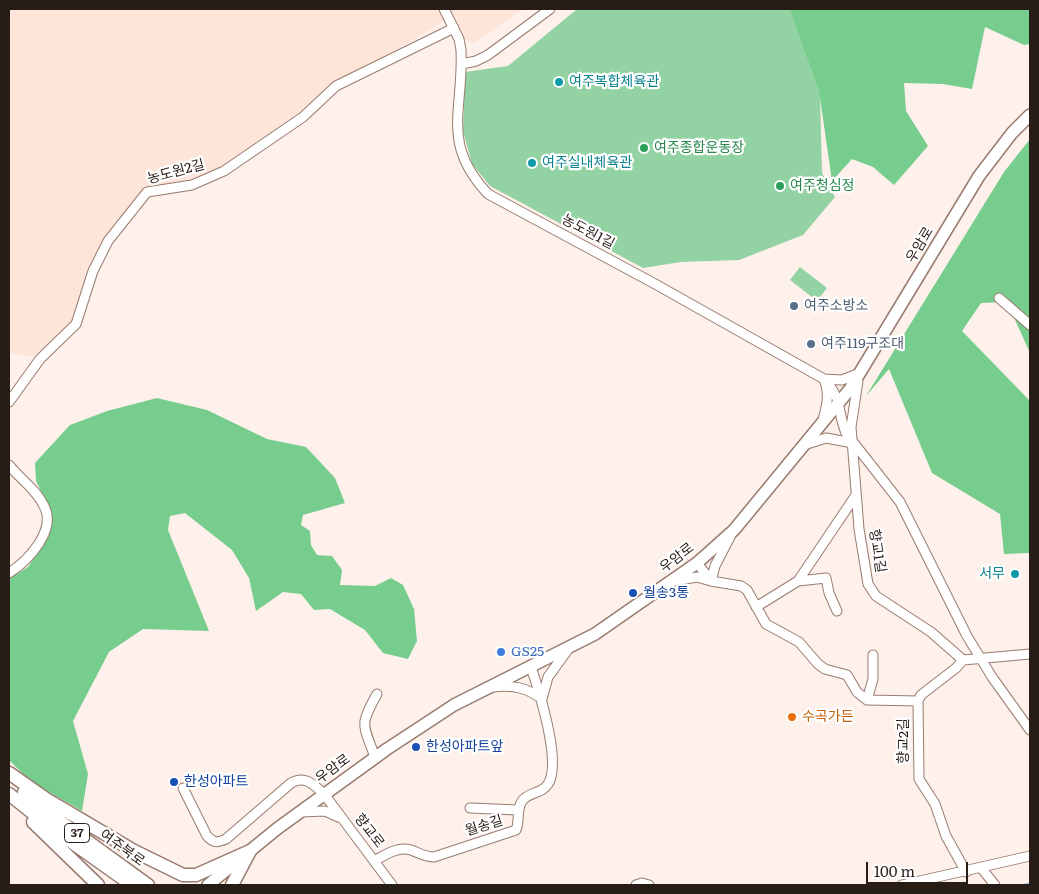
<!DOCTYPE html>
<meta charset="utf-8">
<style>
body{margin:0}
#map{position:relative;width:1039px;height:894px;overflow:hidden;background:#fef0ea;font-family:Literata,serif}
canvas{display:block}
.frame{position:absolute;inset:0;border:10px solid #281c17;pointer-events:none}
.scale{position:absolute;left:866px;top:862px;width:102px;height:22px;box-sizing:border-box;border:2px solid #281c17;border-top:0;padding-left:6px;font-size:15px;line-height:18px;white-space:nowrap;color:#281c17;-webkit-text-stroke:4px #fff;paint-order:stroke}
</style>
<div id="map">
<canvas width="1039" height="894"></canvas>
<div class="frame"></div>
<div class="scale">100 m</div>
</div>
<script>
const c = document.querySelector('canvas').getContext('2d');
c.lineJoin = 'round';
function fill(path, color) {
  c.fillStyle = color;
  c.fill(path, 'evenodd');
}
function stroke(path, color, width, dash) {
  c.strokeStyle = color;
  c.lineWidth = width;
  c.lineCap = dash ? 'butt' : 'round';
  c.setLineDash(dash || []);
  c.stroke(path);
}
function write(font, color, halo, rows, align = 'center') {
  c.font = font + ' Literata,"Noto Sans KR",serif';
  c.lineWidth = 4.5;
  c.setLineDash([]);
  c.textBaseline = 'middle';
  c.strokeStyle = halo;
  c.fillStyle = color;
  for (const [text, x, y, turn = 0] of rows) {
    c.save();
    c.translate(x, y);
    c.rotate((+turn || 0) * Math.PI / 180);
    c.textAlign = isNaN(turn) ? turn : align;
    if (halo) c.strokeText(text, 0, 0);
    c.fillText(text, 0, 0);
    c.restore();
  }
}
fill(new Path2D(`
 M9,9H522L475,43L466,41L454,15L383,58L222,168L132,203L101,245L87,270L74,318L66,330L33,357L9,353Z`), '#fee5da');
fill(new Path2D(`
 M577,9H792L820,93L822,173L835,197L803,235L739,260L681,262L643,268L490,186L472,164L463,131L465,72L508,66Z
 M800,267L827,288L817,301L790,280Z`), '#93d2a2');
fill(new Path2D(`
 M790,9H1030V44L1024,45L985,27L972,89L943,84L904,83L906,111L928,146L894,185L873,167L852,159L832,181L819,91Z
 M1030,139V353L1007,302L981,303L962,331L1030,401V553L1004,554L1000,514L932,473L889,369L866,396L1004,172Z
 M157,398L207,410L267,439L306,447L335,478L345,503L303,515L301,525L310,531L311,545L317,555L332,556L342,570L340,585L375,586L391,578L403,585L414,609L417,641L408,659L383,653L365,630L330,609L314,610L301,594L283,592L256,611L249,578L232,550L185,513L170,516L168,530L209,631L143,629L109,652L73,721L88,774L82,811L30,781L9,760V579L28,567L49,536L50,510L36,481L35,463L70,425L107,411Z`), '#76cd8d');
stroke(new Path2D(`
 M1023,885L1030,884`), '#62a0e8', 2);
const minor = new Path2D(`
 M444,9L459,39L461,50C464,110 440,143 488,194L657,285L824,379C844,401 836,409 846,433L900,502L967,636L992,677L1030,730
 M462,64L476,61L488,55L550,9
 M999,298L1030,325
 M858,381L851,427L859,529L868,584L876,596L931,632L963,660L1030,654
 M9,402L40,359L76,324L93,271L108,241L147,192L192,185L224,171L303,117L336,86L454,28
 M823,420C827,405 830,394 824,379L842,380L860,373
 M804,445L826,438L853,443
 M9,465C20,479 36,489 44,506C57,530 28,561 9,573
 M697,563L711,581L741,586L747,590L766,624L799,642L818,664L825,669L847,675L857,692L867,700L918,701L919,779L935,804L946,836L966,872
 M674,581L697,577L711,581L715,566L731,535
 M798,581L826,578L829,593L837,611
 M756,607L798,581L856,495
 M493,687C512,685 526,687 542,699L548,677L569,648
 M867,700L873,679V655
 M918,701L921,695L956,668L963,660
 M375,757C363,724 359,726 377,694
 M183,788L207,836C214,843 217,843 226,839L291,783C305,775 313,784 324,794L392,885
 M470,808L518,810
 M301,812L325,811L338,817
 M374,861C385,855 398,846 411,850C419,853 425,857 434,857L516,830C520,821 516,810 522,801C528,792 542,794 548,784C562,763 539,691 531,667
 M982,869L995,885
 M636,885L642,883L649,885
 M902,885L1030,856`);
const major = new Path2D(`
 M208,885L278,828L387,749L454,705L595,634L697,563L734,530L850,389L979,176L1012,133L1030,115`);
const highway = new Path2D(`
 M9,773L46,799L134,851L183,875H196L250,851
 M24,792L39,806L148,885
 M9,794L49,826L132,885
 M33,822L98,885
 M232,885L250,851`);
stroke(minor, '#987b6e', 11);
stroke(major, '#987b6e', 14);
stroke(highway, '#987b6e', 15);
stroke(minor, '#fff', 9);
stroke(major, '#fff', 11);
stroke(highway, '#fff', 12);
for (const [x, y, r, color] of [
 [559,82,5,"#0f9aa8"],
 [644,148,5,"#2e9e5b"],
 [532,163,5,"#0f9aa8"],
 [780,186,5,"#2e9e5b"],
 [794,306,5,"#5c6f8a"],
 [811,344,5,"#5c6f8a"],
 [1015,574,5,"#0f9aa8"],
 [633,593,5,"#1a4fb4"],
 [501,652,5,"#3f7fe0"],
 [792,717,5,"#e8710a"],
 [416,747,5,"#1a4fb4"],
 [174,782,5,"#1a4fb4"]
]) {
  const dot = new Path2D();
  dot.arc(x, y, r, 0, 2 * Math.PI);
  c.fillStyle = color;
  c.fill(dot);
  stroke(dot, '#fff', 2);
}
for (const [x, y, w] of [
 [77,833,25]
]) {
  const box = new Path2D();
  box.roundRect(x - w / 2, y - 9.5, w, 19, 4);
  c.fillStyle = '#fff';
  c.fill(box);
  stroke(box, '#281c17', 1);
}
write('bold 12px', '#281c17', null, [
 ["37",77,833]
]);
write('14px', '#0d838f', '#fff', [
 ["여주복합체육관",569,82],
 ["여주실내체육관",542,163],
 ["서무",1005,574,"right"]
], 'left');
write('14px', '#27864d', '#fff', [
 ["여주종합운동장",654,148],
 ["여주청심정",790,186]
], 'left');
write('14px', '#281c17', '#fff', [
 ["농도원2길",176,172,-15],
 ["농도원1길",588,232,28],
 ["우암로",920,245,-59],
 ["향교1길",877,551,81],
 ["우암로",677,558,-38],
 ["향교2길",904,741,-90],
 ["우암로",333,769,-36],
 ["월송길",484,826,-18],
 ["향교로",369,831,52],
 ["여주북로",122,848,36]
]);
write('14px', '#4e5e75', '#fff', [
 ["여주소방소",804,306],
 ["여주119구조대",821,344]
], 'left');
write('14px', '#164399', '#fff', [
 ["월송3통",643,593],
 ["한성아파트앞",426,747],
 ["한성아파트",184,782]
], 'left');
write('14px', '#366cbe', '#fff', [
 ["GS25",511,652]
], 'left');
write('14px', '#c56008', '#fff', [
 ["수곡가든",802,717]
], 'left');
</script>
